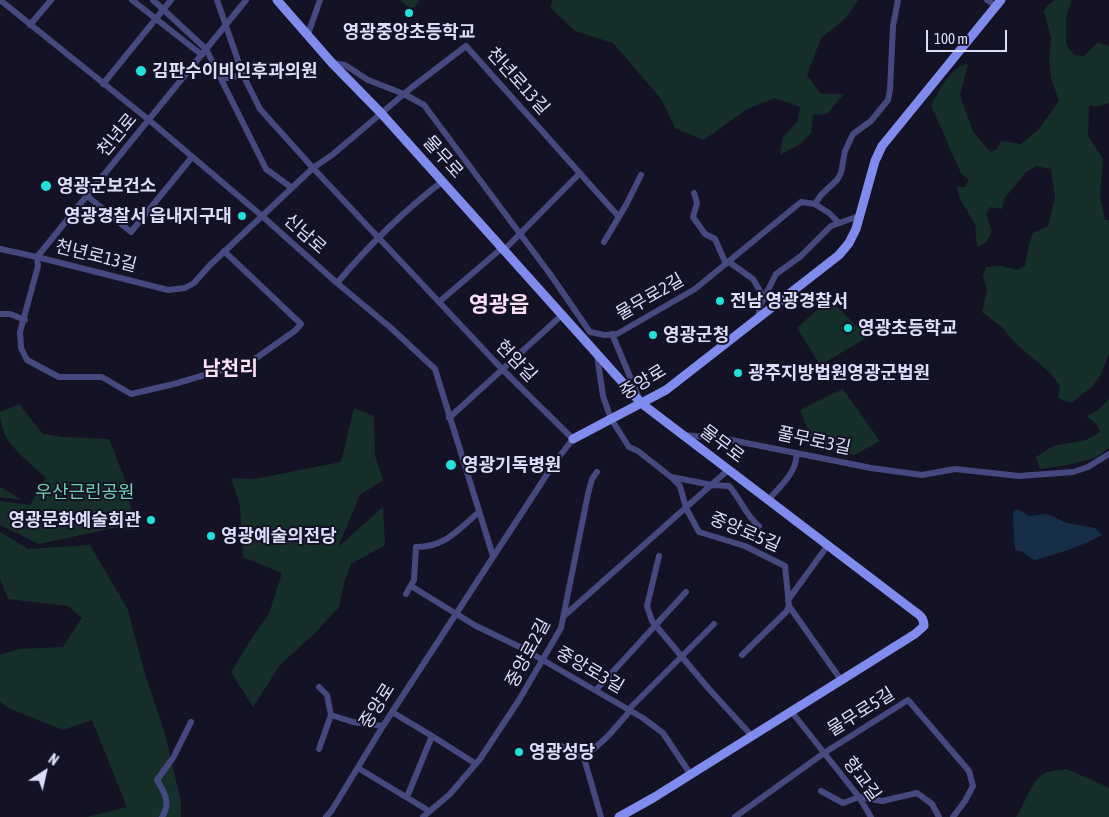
<!DOCTYPE html>
<html>
<head>
<meta charset="utf-8">
<style>
  body { margin:0 }
  #map { position:relative; width:1109px; height:817px; overflow:hidden; background:#141326; font-family:"Asap Condensed",sans-serif }
  canvas { display:block }
  .north { position:absolute; left:20px; top:747px; width:50px; height:50px; -webkit-text-stroke:4px #141326; paint-order:stroke; rotate:35deg; font-size:14px; font-weight:700; line-height:20px; text-align:center; color:#ddddfa }
  .north::after { content:''; display:block; margin:auto; width:18px; height:22px; background:#ddddfa; clip-path:polygon(50% 0,100% 100%,50% 72%,0 100%) }
  .scale { position:absolute; left:926px; top:30px; width:81px; height:22px; box-sizing:border-box; border:2px solid #ddddfa; border-top:0; padding-left:6px; font-size:15px; line-height:18px; white-space:nowrap; color:#ddddfa; -webkit-text-stroke:4px #141326; paint-order:stroke }
</style>
</head>
<body>
<div id="map">
<canvas width="1109" height="817"></canvas>
<div class="north">N</div>
<div class="scale">100 m</div>
</div>
<script>
const g = document.querySelector('canvas').getContext('2d');
g.lineJoin = 'round';
function paint(path, color) {
  g.fillStyle = color;
  g.fill(path, 'evenodd');
}
function trace(path, color, width, dash) {
  g.strokeStyle = color;
  g.lineWidth = width;
  g.lineCap = dash ? 'butt' : 'round';
  g.setLineDash(dash || []);
  g.stroke(path);
}
function label(font, color, halo, rows, align = 'center') {
  g.font = font + ' "Asap Condensed","Noto Sans KR",sans-serif';
  g.lineWidth = 4;
  g.setLineDash([]);
  g.textBaseline = 'middle';
  g.strokeStyle = halo;
  g.fillStyle = color;
  for (const [text, x, y, turn = 0] of rows) {
    g.save();
    g.translate(x, y);
    g.rotate((+turn || 0) * Math.PI / 180);
    g.textAlign = isNaN(turn) ? turn : align;
    if (halo) g.strokeText(text, 0, 0);
    g.fillText(text, 0, 0);
    g.restore();
  }
}
const green = new Path2D(`
  M400,0H420L414,8L408,7Z
  M553,0H858L845,19L821,38L807,75L821,94H844L827,114L813,115L811,133L800,144L780,155L783,137L798,121L800,107L775,98L747,109L704,140L675,128L662,100L613,43L575,31L550,7Z
  M1055,0H1072L1066,16V45L1074,55L1084,56L1098,42L1109,46V103L1099,106H1089L1088,136L1103,159L1100,196L1105,220H1109V354L1100,376L1092,387L1071,403L1058,398L1060,386L1050,373L1014,342L1002,327L982,312L987,290L983,276L986,267L1001,266L1017,270L1025,266L1029,245L1033,233L1048,226L1055,197L1051,169L1037,166L1026,172L1004,199L1002,209L990,207L986,215L992,231L986,243L977,247L975,224L960,199L957,187H965L969,180L961,173L931,105C940,91 950,66 968,64L960,95L973,132L990,152L997,149L1001,141L1021,144L1039,129L1059,101L1051,78L1049,60L1051,38L1044,11L1048,5Z
  M829,299L868,337L820,365L797,328Z
  M843,389L880,441L854,455L814,444L800,410Z
  M1109,399V448L1095,458L1068,465L1040,469L1036,457L1053,446L1086,440L1100,432L1097,425L1087,416L1098,410Z
  M19,404L43,434L63,437L109,439L127,485L134,530L114,528L39,544L0,525V501L30,505L46,478C26,458 0,444 0,412Z
  M354,408L374,416L375,456L383,480L360,495L338,547L383,507L385,545L351,564L344,583L339,607L314,634L280,665L253,707L231,672L252,638L269,614L282,573L243,557L240,505L231,478L255,479L341,462Z
  M0,488H2L22,500L0,497Z
  M0,532L28,549L90,545L128,610L144,671L165,734L181,802V817H87L127,807L92,720L63,730L6,707L0,701V655L19,649L63,647L82,618L68,606L8,599L0,579Z
  M1067,769L1109,788V817H1016C1025,805 1031,780 1044,774C1050,770 1060,770 1067,769Z`);
const water = new Path2D(`
  M1015,509L1019,510L1029,516L1047,514L1067,523L1095,528L1102,535C1080,547 1058,554 1034,560L1021,551L1015,550L1013,515Z`);
const street = new Path2D(`
  M0,0L149,120L262,216L337,283L391,328L435,369L493,556
  M132,0L202,55
  M153,0L206,49L266,169L292,188
  M217,0L243,75L260,109L313,168L502,369L573,439L555,462L383,726L332,810L326,817
  M987,0L996,6
  M30,25L51,0
  M308,34L320,0
  M332,63L345,65L368,80L404,94L424,105L550,274L590,332L605,335L617,334L695,289L801,202L815,204L821,195L837,180L841,173L845,151L853,134L871,121L888,100L890,90L893,26L898,0
  M221,79L243,75
  M103,84L171,0
  M694,193L697,203L693,217L705,234L715,239L726,264
  M86,195L131,232L192,157
  M815,204L829,213L839,223
  M604,242L626,205L641,175
  M0,249L37,257L246,0
  M504,250L580,173
  M224,251L301,324L296,330L252,361L174,384L131,394L102,377H59L27,360L21,348L20,332L38,266L37,257L168,290L185,288L194,283L210,265L313,168L332,155L411,88L466,46L619,217
  M729,262L753,279L764,298
  M337,283C370,244 402,212 443,181
  M439,302L502,248
  M0,314H10L25,320
  M758,318L760,306L776,274L801,256L831,226L859,216
  M612,334L639,398
  M597,355L603,396L611,419L629,447L638,451L671,477L680,486L686,508L699,532L745,546L785,566L789,606L786,612L742,655
  M449,418L562,315
  M684,435L726,439L871,468L922,475L955,469L1019,476L1073,472L1088,467L1109,454
  M671,477L712,485L729,486C741,499 745,515 759,526
  M768,500C779,488 799,470 796,453
  M659,556L647,606L652,621L708,688L752,736
  M411,586L476,626L522,648L643,718L663,733L691,775
  M406,594L414,580L416,547C445,547 458,530 479,512
  M788,600L828,545
  M789,606L841,680
  M564,616L728,470
  M319,687L327,695L331,715L319,749
  M596,690L686,592
  M629,709L714,624
  M791,711L859,797L871,817
  M392,712L432,736L407,797
  M331,715L353,722L383,726
  M432,736L476,764
  M559,745L584,758
  M358,768L429,811
  M821,791L843,803L859,797L882,801L917,793L932,804L939,817
  M162,817C171,803 165,793 157,780L173,758L191,722
  M423,817L450,794L480,759L519,700L561,628L588,494L592,479L597,472
  M601,817L584,758L608,736L630,711
  M735,817L824,753L908,700L969,771L973,786L965,801L953,817`);
const secondary = new Path2D(`
  M277,0L332,63L381,113L641,403L914,611C920,615 924,618 924,626L915,634L653,798L619,817
  M573,439L666,390L839,255L849,243L856,229L875,161L882,146L1001,0`);
const markers = [
  [409,13,5,"#22e1dd"],
  [141,71,6,"#22e1dd"],
  [46,186,6,"#22e1dd"],
  [242,216,5,"#22e1dd"],
  [720,301,5,"#22e1dd"],
  [848,328,5,"#22e1dd"],
  [653,335,5,"#22e1dd"],
  [738,373,5,"#22e1dd"],
  [451,465,6,"#22e1dd"],
  [151,520,5,"#22e1dd"],
  [211,536,5,"#22e1dd"],
  [519,752,5,"#22e1dd"]
];
const poiNames = [
  ["영광중앙초등학교",409,32,"center"],
  ["김판수이비인후과의원",152,71],
  ["영광군보건소",57,186],
  ["영광경찰서 읍내지구대",232,216,"right"],
  ["전남 영광경찰서",730,301],
  ["영광초등학교",858,328],
  ["영광군청",663,335],
  ["광주지방법원영광군법원",748,373],
  ["영광기독병원",462,465],
  ["영광문화예술회관",141,520,"right"],
  ["영광예술의전당",221,536],
  ["영광성당",529,752]
];
const streetNames = [
  ["천년로13길",518,81,48],
  ["천년로",117,135,-50],
  ["물무로",443,157,48],
  ["신남로",305,234,42],
  ["천년로13길",96,256,14],
  ["물무로2길",650,297,-30],
  ["현암길",516,361,46],
  ["중앙로",643,382,-31],
  ["풀무로3길",814,441,12],
  ["물무로",722,444,37],
  ["중앙로5길",745,532,23],
  ["중앙로2길",528,653,-62],
  ["중앙로3길",590,670,30],
  ["중앙로",377,706,-58],
  ["물무로5길",861,712,-32],
  ["향교길",862,779,54]
];
const parkNames = [
  ["우산근린공원",85,492]
];
const quarterNames = [
  ["남천리",230,369]
];
const districtNames = [
  ["영광읍",499,305]
];
paint(green, '#172f2b');
paint(water, '#162e47');
trace(street, '#45497f', 6);
trace(secondary, '#808bee', 9);
for (const [x, y, r, color] of markers) {
  const dot = new Path2D();
  dot.arc(x, y, r, 0, 2 * Math.PI);
  g.fillStyle = color;
  g.fill(dot);
  trace(dot, '#141326', 2);
}
label('bold 18px', '#ddddfa', '#141326', poiNames, 'left');
label('18px', '#ddddfa', '#141326', streetNames);
label('18px', '#72d1ae', '#141326', parkNames);
label('bold 20px', '#fbdff4', '#141326', quarterNames);
label('bold 22px', '#fbdff4', '#141326', districtNames);
</script>
</body>
</html>
